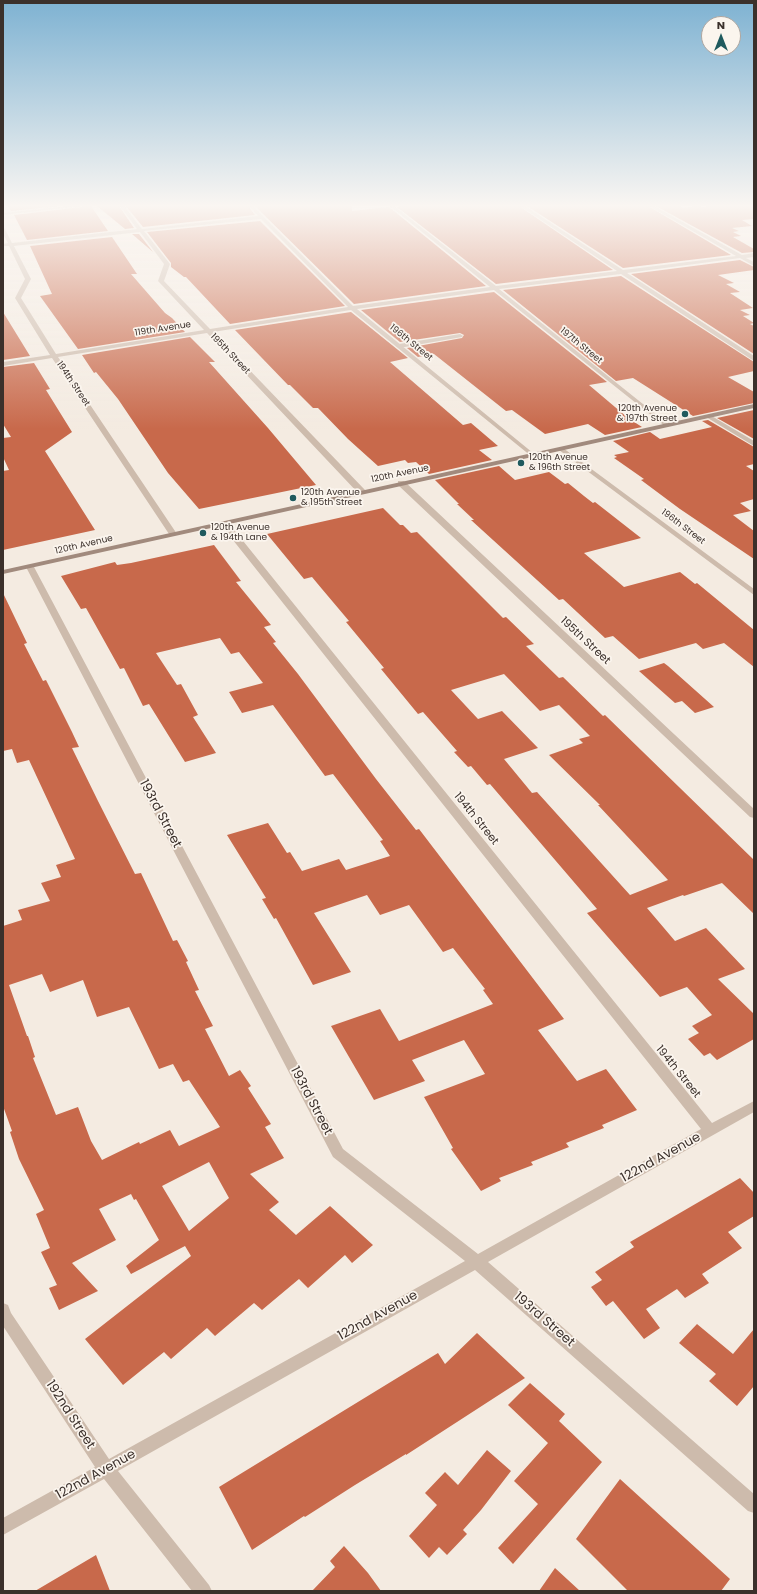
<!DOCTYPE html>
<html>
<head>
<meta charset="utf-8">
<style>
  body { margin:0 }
  #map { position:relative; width:757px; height:1594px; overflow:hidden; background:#f4ebe1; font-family:Poppins,sans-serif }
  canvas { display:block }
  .frame { position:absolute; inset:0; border:4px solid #3b302b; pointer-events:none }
  .north { position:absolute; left:701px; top:16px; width:40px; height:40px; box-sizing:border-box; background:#fbf5ee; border:1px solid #aea6a0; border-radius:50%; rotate:0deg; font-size:11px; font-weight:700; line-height:16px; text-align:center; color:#3b302b }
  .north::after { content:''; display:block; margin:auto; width:14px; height:18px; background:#1f5a5e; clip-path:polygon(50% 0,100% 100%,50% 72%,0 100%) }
</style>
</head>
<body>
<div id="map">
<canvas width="757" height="1594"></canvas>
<div class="frame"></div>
<div class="north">N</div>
</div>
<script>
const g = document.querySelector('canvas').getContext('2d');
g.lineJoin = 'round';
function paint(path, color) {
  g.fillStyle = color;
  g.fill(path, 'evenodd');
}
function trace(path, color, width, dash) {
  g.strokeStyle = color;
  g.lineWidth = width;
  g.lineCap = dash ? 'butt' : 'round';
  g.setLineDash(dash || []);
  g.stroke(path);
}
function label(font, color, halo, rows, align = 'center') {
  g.font = font + ' Poppins,sans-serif';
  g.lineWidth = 3.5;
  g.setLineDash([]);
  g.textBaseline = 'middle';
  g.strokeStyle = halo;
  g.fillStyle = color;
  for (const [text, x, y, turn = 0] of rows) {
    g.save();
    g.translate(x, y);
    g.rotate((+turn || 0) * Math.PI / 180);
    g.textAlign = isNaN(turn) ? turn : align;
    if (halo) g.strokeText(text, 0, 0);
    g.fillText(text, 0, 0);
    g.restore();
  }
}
const building = new Path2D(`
  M8,206H59L11,211Z
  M84,206H91L108,231L27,240L14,215L82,207Z
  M97,206H119L134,228L125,229Z
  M126,206H248L255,215L143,227Z
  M255,206H352V211L389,207L486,286L354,304Z
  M406,206H519L613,270L496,284L397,207Z
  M527,206H648L731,255L623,268Z
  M656,206H680L683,208L698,206L702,207L717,206H754V219L742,220L752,226L732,228L739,231L733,232L741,236L733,237L754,249V252L742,253Z
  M260,221L345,306L230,324L186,277H184L171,267V263L147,232Z
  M132,234H139L153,252Z
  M112,237L137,274H131L165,313L172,318L185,332L78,349L40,296L52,294L30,246Z
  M740,260L754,267V270L718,275L734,283L726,284L740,292L730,293L753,308L740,310L750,315L743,316L754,323L750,324L754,326V354L631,274Z
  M621,276L754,362V371L728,377L754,392V403L693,416L633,378L616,381L503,290Z
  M494,292L607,382L589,385L628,418L642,427L605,435L588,424L545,434L512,410L506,411L434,354L418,357L407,348L462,338L464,335L460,333L400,342L361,310Z
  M3,312L30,356L3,360Z
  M351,312L408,358L390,362L463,425L471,423L498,446L479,450L492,460L429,474L416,462L408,463L405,460L378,466L348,439L318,408H313L290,385H288L235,330Z
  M190,337L215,362H209L268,428L316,485L199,509L168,473L118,399L96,372L94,373L82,355Z
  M34,363L50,389L46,390L72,432L45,451L95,530L3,550V471L9,470L3,457V438L11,437L3,424V367Z
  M754,410V439L717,418Z
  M708,420L754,447V464L746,466L754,471V499L740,503L751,511L733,515L754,531V559L680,509L641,480L644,479L614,458L617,457L614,455L629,452L613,441L650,432L660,439L712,427L702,421Z
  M499,466L515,480L549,472L565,484L568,483L584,496L593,503L595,502L641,538L584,553L624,587L680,572L695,584L697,583L754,630V667L724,643L703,649L696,643L639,659L613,636L605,638L563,599L559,600L471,520H474L457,504H459L435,480Z
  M383,508L400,525H403L411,533L417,532L503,618L506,617L534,644L526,646L559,678L563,677L603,716L605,715L754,860V914L722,883L684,896L683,895L647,908L675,941L706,928L745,969L718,979L754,1014V1039L717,1060L710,1053L704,1056L688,1039L699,1033L692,1026L712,1015L687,987L660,997L587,913L597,909L490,784L487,785L471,766L468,767L454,752L457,751L423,712L418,714L381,669L384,668L346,622L349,621L322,589L312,577L304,579L267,534ZM504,674L540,711L559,705L590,736L579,739L583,743L549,755L600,805H598L668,880L630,895L537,792L532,793L504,759L538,748L502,711L478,719L451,690Z
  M214,545L241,581L236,582L271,625L264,627L276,642L273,643L298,674L376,779L416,830L419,829L564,1019L538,1030L577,1081L606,1069L637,1110L602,1125L604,1128L566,1143L569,1147L531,1162L533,1165L499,1178L501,1181L481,1191L451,1149L453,1148L424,1097L485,1074L464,1040L412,1060L425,1081L374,1100L331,1026L380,1009L399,1041L493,1004L483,990L485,989L453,948L443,952L409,905L380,915L367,895L314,913L351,972L313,985L276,918L274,919L262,899L266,898L227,835L268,823L287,853L290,852L302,871L339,859L346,870L390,856L380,841L383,840L333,774L325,776L273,705L242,713L229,692L263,683L239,652L231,654L220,638L156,653L177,685L181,684L198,715L193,717L216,753L185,762L149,704L143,706L124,668L120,669L86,608L81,609L61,576L115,562L117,565L131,563Z
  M3,593L27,643L24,644L43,681L46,680L72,732L79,747L72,748L98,801L135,874L141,873L173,941L177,940L188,961L186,962L199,990L195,991L213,1026L205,1029L229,1076L240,1070L251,1086L248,1088L271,1124L265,1127L284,1158L250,1174L279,1202L269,1210L296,1235L330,1206L373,1245L352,1263L345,1255L308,1288L299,1279L262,1310L254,1303L215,1336L207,1328L171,1359L164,1352L123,1385L85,1339L191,1256L185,1246L131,1274L126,1266L159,1240L136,1199L134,1200L131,1194L99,1209L116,1240L72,1263L98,1291L59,1310L49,1288L57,1285L41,1252L50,1248L36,1214L44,1210L19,1159L10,1132L12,1131L3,1106V926L22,920L18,910L50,901L41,883L61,877L56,865L75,859L29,760L17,763L12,749L3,751ZM42,974L50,992L83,980L97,1017L129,1007L159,1069L173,1064L183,1082L189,1080L220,1127L179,1146L170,1130L140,1144L139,1142L102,1160L91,1141L78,1107L56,1115L33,1058L35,1057L28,1036H27L9,985ZM209,1162L229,1198L189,1231L162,1186Z
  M664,663L668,666L714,707L695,713L682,701L675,703L639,671Z
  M740,1178L754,1193V1216L728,1232L742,1248L702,1274L709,1283L685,1298L677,1289L646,1309L660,1328L644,1339L613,1301L606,1306L591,1287L602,1280L595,1272L634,1247L630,1242Z
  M697,1324L733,1354L754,1329V1386L737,1406L709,1381L716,1374L679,1343Z
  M477,1333L525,1378L406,1455V1454L355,1485L305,1517L304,1516L252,1550L219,1487L438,1353L445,1364Z
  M530,1383L565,1414L559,1421L602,1462L513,1564L498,1548L538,1504L514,1481L548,1443L508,1405Z
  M487,1450L511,1471L481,1510L463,1530L467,1534L447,1555L439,1547L429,1558L409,1536L437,1505L425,1493L445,1472L458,1485Z
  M620,1479L730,1579L721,1591H628L576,1539Z
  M344,1546L368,1573L381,1591H312L335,1567L330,1561Z
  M96,1555L110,1591H35Z
  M555,1568L580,1591H539Z`);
const lane = new Path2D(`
  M460,334L463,336L462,337L399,348L396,346L399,344Z`);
const street = new Path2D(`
  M70,206H82L3,215V213Z
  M120,206H124L142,229L258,216L249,206H253L353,306L490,287L390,206H394L496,286L617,271L520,206H525L623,270L736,256L649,206H654L742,255L754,253V257L746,258L754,262V266L740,258L627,273L754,356V361L621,274L499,289L668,424L669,425L666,427L494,290L357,309L533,453L534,454L531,456L351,310L213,332L365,490V494H359L207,333L58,357L177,534L173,536L169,534L52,358L3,366V362L50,355L15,298L25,279L9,246H3V244L8,243L3,234V228L5,229L12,243L137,229ZM261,219L348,307L210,329L164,281L170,264L144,231ZM140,232L164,264L158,281L204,330L56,354L21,298L31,279L14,246Z
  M706,415H710L754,441V446L706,417Z
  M559,448H563L754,589V595L559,450Z
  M398,481H404L754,809V818L750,817L398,485Z
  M221,521H227L712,1123L754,1101V1112L488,1262L754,1494V1513L748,1511L475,1270L118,1471L209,1585L212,1591H192L104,1479L3,1535V1518L95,1467L3,1326V1303L8,1305L11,1313L109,1459L465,1261L333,1157L26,567L27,565H33L34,567L343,1149L478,1254L701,1129L221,525Z`);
const secondary = new Path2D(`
  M754,404V408L3,574V570Z`);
const markers = [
  [685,414,4,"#1f5a5e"],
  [521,463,4,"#1f5a5e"],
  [293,498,4,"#1f5a5e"],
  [203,533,4,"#1f5a5e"]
];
const farStreetnames = [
  ["119th Avenue",163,329,-9],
  ["196th Street",411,343,39],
  ["197th Street",581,346,39],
  ["195th Street",230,354,46],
  ["194th Street",73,384,56],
  ["120th Avenue",400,474,-12],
  ["196th Street",683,527,37],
  ["120th Avenue",84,545,-13]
];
const farPoinames = [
  ["120th Avenue",677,409,"right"],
  ["& 197th Street",677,419,"right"],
  ["120th Avenue",529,458],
  ["& 196th Street",529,468],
  ["120th Avenue",301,493],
  ["& 195th Street",301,503],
  ["120th Avenue",211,528],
  ["& 194th Lane",211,538]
];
const streetNames = [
  ["195th Street",585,641,43],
  ["194th Street",476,819,51],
  ["194th Street",678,1072,51]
];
const nearStreetnames = [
  ["193rd Street",160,814,62],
  ["193rd Street",311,1101,62],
  ["122nd Avenue",661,1158,-29],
  ["122nd Avenue",378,1316,-29],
  ["193rd Street",544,1320,41],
  ["192nd Street",70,1415,57],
  ["122nd Avenue",96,1475,-29]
];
paint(building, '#c8694b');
paint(lane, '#cdbbac');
paint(street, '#cdbbac');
paint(secondary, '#a18a7d');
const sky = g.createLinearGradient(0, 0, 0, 429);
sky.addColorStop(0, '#7eb2d2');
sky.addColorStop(0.48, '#faf6f2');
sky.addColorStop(1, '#faf6f200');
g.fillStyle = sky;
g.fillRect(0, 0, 757, 429);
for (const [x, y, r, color] of markers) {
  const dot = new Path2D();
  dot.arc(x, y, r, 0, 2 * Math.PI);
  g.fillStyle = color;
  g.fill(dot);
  trace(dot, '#fbf5ee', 1.5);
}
label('9px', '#3b302b', '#fbf5ee', farStreetnames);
label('9px', '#3b302b', '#fbf5ee', farPoinames, 'left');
label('11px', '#3b302b', '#fbf5ee', streetNames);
label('13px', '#3b302b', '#fbf5ee', nearStreetnames);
</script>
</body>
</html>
